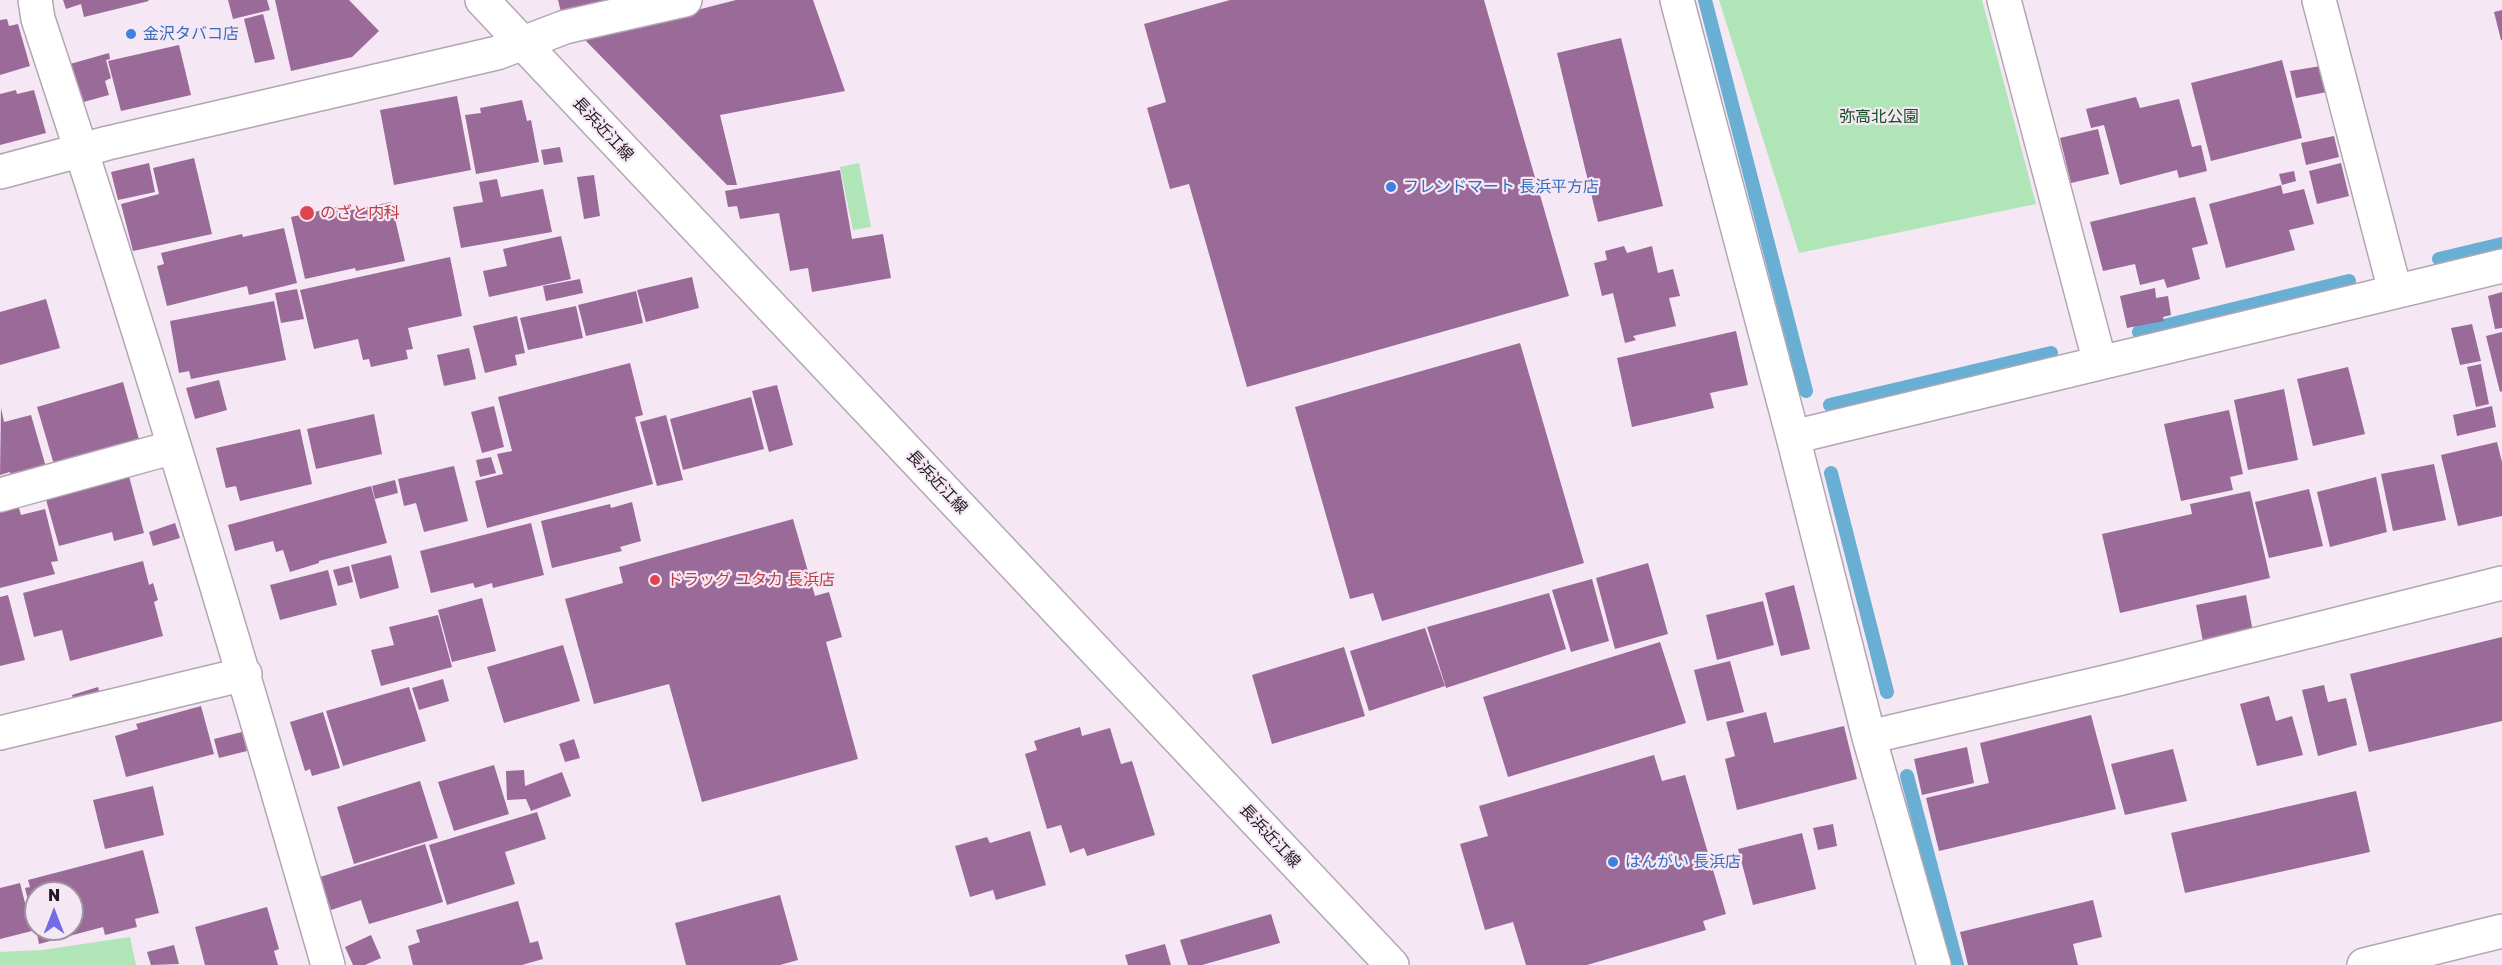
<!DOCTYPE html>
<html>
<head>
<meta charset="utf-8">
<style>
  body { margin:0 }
  #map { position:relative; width:2502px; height:965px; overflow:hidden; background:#f6e7f5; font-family:"Golos Text",sans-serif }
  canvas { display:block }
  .north { position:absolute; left:24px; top:881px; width:60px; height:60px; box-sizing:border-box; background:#f6e7f5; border:2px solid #a0959f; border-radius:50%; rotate:0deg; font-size:16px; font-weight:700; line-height:24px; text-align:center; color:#1f1a1f }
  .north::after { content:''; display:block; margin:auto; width:21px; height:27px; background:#716be5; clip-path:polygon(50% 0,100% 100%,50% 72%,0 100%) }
</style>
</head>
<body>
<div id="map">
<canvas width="2502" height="965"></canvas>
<div class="north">N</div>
</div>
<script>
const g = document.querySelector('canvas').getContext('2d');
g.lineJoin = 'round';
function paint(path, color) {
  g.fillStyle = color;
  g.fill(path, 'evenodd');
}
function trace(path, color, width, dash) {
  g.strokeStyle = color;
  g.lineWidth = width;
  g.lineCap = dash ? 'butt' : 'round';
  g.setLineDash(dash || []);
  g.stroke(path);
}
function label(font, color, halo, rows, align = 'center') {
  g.font = font + ' "Golos Text","Noto Sans JP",sans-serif';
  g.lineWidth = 4.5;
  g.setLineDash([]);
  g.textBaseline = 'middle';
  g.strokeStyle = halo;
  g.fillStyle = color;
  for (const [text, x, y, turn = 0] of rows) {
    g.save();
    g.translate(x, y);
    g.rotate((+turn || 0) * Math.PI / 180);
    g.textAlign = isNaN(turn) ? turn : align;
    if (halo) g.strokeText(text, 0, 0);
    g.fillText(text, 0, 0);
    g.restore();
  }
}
const green = new Path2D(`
  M1719,0H1982L2036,204L1799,253Z
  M859,163L871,227L853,230L840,167Z
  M130,937L136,965H0V952L42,950Z`);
const stream = new Path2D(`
  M1705,0L1806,391
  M2439,259L2502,244
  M2139,332L2349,281
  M1830,405L2051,353
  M1831,473L1887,692
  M1907,776L1957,965`);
const building = new Path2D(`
  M63,0H148L149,1L84,17L81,4L66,9Z
  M228,0H267L270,10L233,19Z
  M275,0H349L379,31L352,57L291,71Z
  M558,0H625L562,16Z
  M736,0H813L845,91L720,115L737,185H727L584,39Z
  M1230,0H1484L1569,296L1247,387L1189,184L1170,189L1147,108L1166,102L1144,24Z
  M2502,10V40H2501L2494,12Z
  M263,14L275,59L255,63L244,19Z
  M7,19L9,26L18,24L30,66L0,75V20Z
  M1621,38L1663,206L1598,222L1557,53Z
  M179,45L191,95L121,111L108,61Z
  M109,53L110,59L106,60L111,78L105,81L109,95L80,103L70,64Z
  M2282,60L2302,138L2211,161L2191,83Z
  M2321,66L2327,92L2296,98L2290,71Z
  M16,90L17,94L34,90L46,133L0,145V94Z
  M457,96L471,170L394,185L380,110Z
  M2136,97L2140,108L2179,99L2192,147L2201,145L2207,171L2179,178L2177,170L2120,185L2104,125L2091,128L2086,109Z
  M522,100L527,121L531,120L539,162L476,174L465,115L481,113L480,108Z
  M2098,129L2109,174L2071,183L2060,138Z
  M2334,136L2339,157L2306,165L2301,143Z
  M560,147L563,162L544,165L541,150Z
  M194,158L212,234L133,251L121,204L159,194L153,168Z
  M149,163L155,192L118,200L111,172Z
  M2341,163L2349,196L2317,204L2309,171Z
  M840,170L852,239L883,234L891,278L812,292L808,268L790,271L779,213L740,219L737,206L728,207L725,191Z
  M2294,171L2296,181L2282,185L2279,174Z
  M594,175L600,216L584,219L577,177Z
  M497,179L501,197L543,189L552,232L461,248L453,207L483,202L479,182Z
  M2281,185L2283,194L2304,189L2314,224L2289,230L2295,250L2226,268L2209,204Z
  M2195,197L2208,244L2192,248L2200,279L2167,288L2164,279L2140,285L2135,264L2103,271L2090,222Z
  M391,202L405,261L356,271L355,268L305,279L291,217L341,206L342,212Z
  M284,228L297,283L249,295L247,286L167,306L157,266L164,264L161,253L242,234L243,237Z
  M561,236L571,279L489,297L483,271L507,266L503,249Z
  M1624,246L1627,253L1652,246L1658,273L1673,269L1680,296L1669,298L1676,326L1633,336L1636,340L1625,343L1613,293L1602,296L1594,263L1607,260L1605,251Z
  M450,257L462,316L408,328L413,349L406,350L408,359L371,367L369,359L363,360L358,339L314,349L300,290Z
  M692,277L699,308L646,322L637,290Z
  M580,279L583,293L546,301L543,286Z
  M2155,288L2156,298L2168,296L2171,315L2163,317L2164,321L2127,328L2120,296Z
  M297,289L304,319L281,323L275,293Z
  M636,291L643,323L586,336L578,305Z
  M2502,292V328L2495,329L2488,296Z
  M46,299L60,348L0,365V312Z
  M274,301L286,360L191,379L189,371L179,373L170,321Z
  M576,306L583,338L528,350L520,318Z
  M517,316L525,353L515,355L517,365L485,373L473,326Z
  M2472,324L2481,361L2460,365L2451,328Z
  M1736,331L1748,385L1710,393L1714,408L1632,427L1617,358Z
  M2502,332V391L2500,392L2486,336Z
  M1520,343L1584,563L1382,621L1373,593L1350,599L1295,407Z
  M469,348L476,379L444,386L437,355Z
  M630,363L643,415L635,417L653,484L487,528L475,481L503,474L497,454L512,451L498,397Z
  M2481,364L2489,404L2476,407L2467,367Z
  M2348,367L2365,434L2313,446L2297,379Z
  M219,380L227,410L195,419L186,388Z
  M123,382L140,443L55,468L37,407Z
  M777,385L793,445L769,452L752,391Z
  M2284,389L2298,460L2248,470L2234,400Z
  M751,397L764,449L683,470L670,419Z
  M494,406L504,447L482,453L471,412Z
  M2492,406L2496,427L2457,436L2453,415Z
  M1,408L4,422L31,415L48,474L13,485L10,472L0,475Z
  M2229,410L2243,474L2230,477L2233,490L2181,501L2164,424Z
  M374,414L382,454L316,469L307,429Z
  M666,415L683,480L657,486L640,422Z
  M300,429L312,484L240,501L236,486L226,488L216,448Z
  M2497,442L2502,462V516L2458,526L2441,455Z
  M491,457L496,473L480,477L476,460Z
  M2434,464L2446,520L2393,531L2381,474Z
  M454,466L468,521L424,532L416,503L404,506L398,479Z
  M129,476L144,533L114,541L112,532L59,546L43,489Z
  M2376,477L2387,532L2330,547L2317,492Z
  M395,480L398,493L375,499L372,486Z
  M371,486L387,543L319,561V563L290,572L283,550L276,552L273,541L235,551L228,525Z
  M2309,489L2323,546L2269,558L2255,502Z
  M2250,491L2270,578L2120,613L2102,534L2192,514L2190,504Z
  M632,502L641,541L620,547L622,551L552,568L541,521L610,504L611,508Z
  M18,505L21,515L45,509L58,561L51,562L55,574L0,588V509Z
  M793,519L815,596L829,592L842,637L826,642L858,759L702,802L669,684L594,704L565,599L623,583L619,567Z
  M175,523L180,538L153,546L149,532Z
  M531,523L544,575L493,588L492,583L475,588L473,583L431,593L420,551Z
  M391,555L399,588L360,599L351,565Z
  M143,561L149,585L153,583L158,600L154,602L163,636L70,661L62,630L34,637L23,593Z
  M1648,563L1668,634L1615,649L1596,578Z
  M349,566L353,582L338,586L333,570Z
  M328,570L337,605L280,620L270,585Z
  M1592,579L1609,641L1571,652L1552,590Z
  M1794,585L1810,649L1781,656L1765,593Z
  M1549,593L1566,649L1446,688L1427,627Z
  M8,595L25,660L0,666V597Z
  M2246,595L2253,632L2203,642L2196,605Z
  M482,598L496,651L452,662L438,610Z
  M1763,601L1774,645L1717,660L1706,615Z
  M438,615L452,667L381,686L371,650L394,645L389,627Z
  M1425,628L1445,686L1369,711L1350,651Z
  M2502,637V721L2369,752L2350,674Z
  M1660,642L1686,723L1508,777L1483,697Z
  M563,645L580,701L504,723L487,667Z
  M1344,647L1365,716L1272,744L1252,675Z
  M1730,661L1744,712L1707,721L1694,670Z
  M443,679L449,701L419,710L412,688Z
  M2324,685L2328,702L2346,698L2357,745L2318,756L2302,690Z
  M98,687L102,702L76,709L72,695Z
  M409,687L426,741L343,766L326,711Z
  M2269,696L2276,721L2292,716L2303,755L2257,766L2240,704Z
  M201,706L214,754L126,777L115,736L138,729L136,724Z
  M323,712L340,768L312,776L310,769L305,771L290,722Z
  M1766,712L1774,743L1844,726L1857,779L1737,810L1725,759L1735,756L1726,722Z
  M2091,715L2116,809L1939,851L1926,798L1989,783L1980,743Z
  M1080,727L1082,736L1110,728L1121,764L1132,761L1155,835L1087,856L1084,848L1070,853L1061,825L1047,829L1025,754L1037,750L1034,741Z
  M242,732L247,751L219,758L214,739Z
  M574,739L580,758L565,762L559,744Z
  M1967,747L1974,783L1922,795L1914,759Z
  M2173,749L2187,801L2125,815L2111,764Z
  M1654,755L1662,781L1685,775L1726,914L1703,921L1706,930L1587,965H1526L1513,922L1485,930L1460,844L1488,836L1479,806Z
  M494,765L509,814L454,831L438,782Z
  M524,770L525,786L562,772L571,796L531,811L526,799L507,800L506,771Z
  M420,781L438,838L354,864L337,807Z
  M153,786L164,835L105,849L93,800Z
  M2356,791L2370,852L2185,893L2171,833Z
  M537,812L546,839L505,852L515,884L447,905L429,845Z
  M1833,824L1837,846L1818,850L1813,828Z
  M1030,831L1046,885L996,900L993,890L970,897L955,846L987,837L990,843Z
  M1802,833L1816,889L1753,905L1738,849Z
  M425,844L443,902L369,924L361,900L331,910L320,877Z
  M143,850L159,913L135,919L137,927L105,935L103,927L39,944L36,929H72V893H36L35,928L25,888L30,887L28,880Z
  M20,883L32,931L0,939V888Z
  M780,895L798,960L780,965H686L675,923Z
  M2093,900L2102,937L2073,944L2078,965H1968L1960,932Z
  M518,901L530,943L538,941L543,959L522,965H413L408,946L420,942L416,930Z
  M267,907L279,949L274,951L278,965H205L195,927Z
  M1271,914L1280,943L1202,965H1188L1180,940Z
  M371,935L381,958L365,965H353L345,947Z
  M1165,944L1171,965H1128L1125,955Z
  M174,945L179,964L151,965L147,952Z`);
const minor = new Path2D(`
  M35,0L38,19C142,332 237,648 328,965
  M1677,0L1793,437L1869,737L1934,965
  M2004,0L2100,363
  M2319,0L2395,291
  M0,172L108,143L497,53L565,27L685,0
  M1793,437L2502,266
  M0,495L174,447
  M0,733L245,674
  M1869,737L2118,679L2502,583`);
const tertiary = new Path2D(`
  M2364,965L2502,931`);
const secondary = new Path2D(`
  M482,0L1392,965`);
const markers = [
  [131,34,6,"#3f7fe0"],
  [1391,187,6,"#3f7fe0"],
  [307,213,8,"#e0444e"],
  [655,580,6,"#e0444e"],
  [1613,862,6,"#3f7fe0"]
];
const shopNames = [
  ["金沢タバコ店",143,34],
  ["フレンドマート 長浜平方店",1403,187],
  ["はんがい 長浜店",1625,862]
];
const parkNames = [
  ["弥高北公園",1879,117]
];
const streetNames = [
  ["長浜近江線",603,129,47],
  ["長浜近江線",937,482,47],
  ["長浜近江線",1270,836,47]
];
const healthNames = [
  ["のざと内科",320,213],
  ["ドラッグ ユタカ 長浜店",667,580]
];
paint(green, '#b0e5b7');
trace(stream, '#68afd3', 14);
paint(building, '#9a6a99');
trace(minor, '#b3a6b3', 36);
trace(tertiary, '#b3a6b3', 36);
trace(secondary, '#b3a6b3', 36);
trace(minor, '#fff', 33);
trace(tertiary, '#fff', 33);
trace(secondary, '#fff', 33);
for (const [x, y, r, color] of markers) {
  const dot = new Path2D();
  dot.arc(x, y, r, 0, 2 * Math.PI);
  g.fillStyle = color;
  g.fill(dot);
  trace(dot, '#f6e7f5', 2);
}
label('16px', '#366cbe', '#f6e7f5', shopNames, 'left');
label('16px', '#134f23', '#f6e7f5', parkNames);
label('16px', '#1f1a1f', '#f6e7f5', streetNames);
label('16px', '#be3a42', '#f6e7f5', healthNames, 'left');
</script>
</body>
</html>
